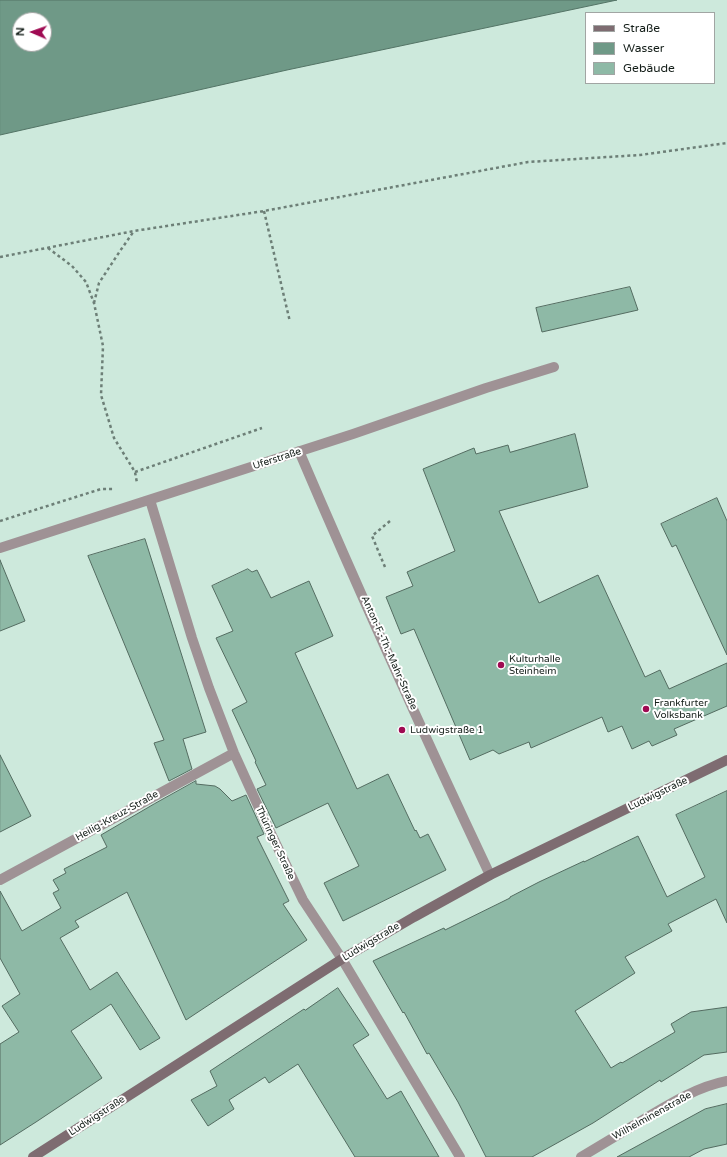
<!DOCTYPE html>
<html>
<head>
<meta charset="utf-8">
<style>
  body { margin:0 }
  #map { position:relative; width:727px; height:1157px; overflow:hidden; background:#cde9dc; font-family:"Varela Round",sans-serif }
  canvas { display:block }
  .legend { position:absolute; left:585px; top:12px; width:130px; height:72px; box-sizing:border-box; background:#fff; border:1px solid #a1a5a3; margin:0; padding:5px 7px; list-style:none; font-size:12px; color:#141e19 }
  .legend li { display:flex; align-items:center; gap:8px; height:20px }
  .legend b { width:20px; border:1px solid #a1a5a3 }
  .north { position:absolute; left:12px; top:12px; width:40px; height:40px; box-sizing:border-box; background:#fff; border:1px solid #a1a5a3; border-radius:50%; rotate:272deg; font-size:11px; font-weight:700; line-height:16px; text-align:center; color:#141e19 }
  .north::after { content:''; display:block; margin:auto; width:14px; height:18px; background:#9f0a52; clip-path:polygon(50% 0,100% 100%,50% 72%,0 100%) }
</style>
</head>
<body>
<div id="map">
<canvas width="727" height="1157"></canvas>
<ul class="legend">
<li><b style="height:5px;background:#7e6c71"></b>Straße</li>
<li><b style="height:11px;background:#6f9987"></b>Wasser</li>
<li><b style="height:11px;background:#8eb9a6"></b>Gebäude</li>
</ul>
<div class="north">N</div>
</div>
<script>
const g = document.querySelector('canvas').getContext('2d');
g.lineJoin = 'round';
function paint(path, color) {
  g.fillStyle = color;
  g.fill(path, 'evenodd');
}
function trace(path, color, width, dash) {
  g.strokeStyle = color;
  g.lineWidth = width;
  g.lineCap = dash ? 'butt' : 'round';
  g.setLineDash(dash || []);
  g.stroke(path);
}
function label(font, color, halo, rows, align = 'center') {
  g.font = font + ' "Varela Round",sans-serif';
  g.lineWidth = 4;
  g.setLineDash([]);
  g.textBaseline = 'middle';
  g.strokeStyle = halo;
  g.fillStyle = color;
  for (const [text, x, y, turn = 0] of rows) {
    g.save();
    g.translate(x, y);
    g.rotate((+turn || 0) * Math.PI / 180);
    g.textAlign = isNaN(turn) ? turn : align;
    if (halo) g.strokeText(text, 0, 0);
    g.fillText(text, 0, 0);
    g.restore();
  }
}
const water = new Path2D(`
  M0,0H617L287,70L0,135ZM20,20H44V44H20Z`);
const building = new Path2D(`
  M630,287L638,310L542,332L536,308Z
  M575,434L588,487L499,511L539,603L598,575L645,677L660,670L669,689L727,663V706L674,729L677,735L652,746L649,741L632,749L622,726L608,732L602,717L531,748L529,742L499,754L493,750L470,760L414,629L401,634L386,597L413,586L407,572L455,551L423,469L474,448L476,454L508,445L510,452Z
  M717,498L727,521V655L676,545L672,547L661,524Z
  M145,539L206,732L183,739L192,769L169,781L154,743L164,740L88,556Z
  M0,560L25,621L0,631Z
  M248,569L252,572L257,570L271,598L309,581L333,636L295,653L357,789L388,774L415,831L416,830L420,838L428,834L446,870L343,921L324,883L359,866L328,803L276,828L257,789L266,785L255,762L256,761L232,710L247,702L216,638L233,631L212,586Z
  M0,755L31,816L0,832Z
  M196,781V784L215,786L220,789L232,801L246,795L264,834L257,837L289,901L283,904L307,940L186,1020L127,892L75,921L79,927L60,938L90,990L117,972L160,1038L140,1050L111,1004L71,1031L102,1078L36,1122L0,1145V1044L19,1032L2,1006L20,994L0,958V891L22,931L61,908L53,893L59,890L53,880L66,873L64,869L107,847L101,835L154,804Z
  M727,791V923L716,899L668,924L672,931L625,957L635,973L575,1011L611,1068L621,1062L622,1063L675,1032L671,1024L691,1012L727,1007V1052L704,1055L661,1082L660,1080L593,1123L532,1157H486L458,1102L429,1053L427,1054L404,1012L403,1013L373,961L444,928L445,930L510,898V897L539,882L584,861V862L638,836L667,897L705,877L676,815Z
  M338,988L369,1035L353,1045L387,1099L401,1091L439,1157H355L298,1064L269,1083L265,1077L229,1100L234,1109L208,1126L191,1100L217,1086L210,1071L304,1009L305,1010Z
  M727,1104V1144L704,1149L689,1157H617L705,1109Z`);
const path = new Path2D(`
  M264,211L290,322
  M48,248L72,266L86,282L94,303L103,346L101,395L114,438L135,472L137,483
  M0,257L134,231L264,211L528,162L640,155L727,143
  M94,303L99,283L120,251L134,231
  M135,472L262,428
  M0,521L101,489H114
  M385,567L372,536L390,521`);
const street = new Path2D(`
  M299,451C360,594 424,735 490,875
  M150,500L192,638L209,688L234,753L263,817L303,900L342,959L460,1157
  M0,548L353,434L486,388L554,367
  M0,880L234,753
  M581,1157C601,1145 621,1133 641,1121C668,1105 696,1087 727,1081`);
const secondary = new Path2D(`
  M33,1157L342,959L414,917L490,875L727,760`);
const markers = [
  [501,665,4,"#9f0a52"],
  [646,709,4,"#9f0a52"],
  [402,730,4,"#9f0a52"]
];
const streetNames = [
  ["Uferstraße",277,459,-18],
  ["Anton-F.-Th.-Mahr-Straße",389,653,66],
  ["Ludwigstraße",658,794,-26],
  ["Heilig-Kreuz-Straße",117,816,-29],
  ["Thüringer Straße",275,843,65],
  ["Ludwigstraße",371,942,-31],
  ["Ludwigstraße",97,1116,-33],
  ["Wilhelminenstraße",652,1116,-29]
];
const poiNames = [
  ["Kulturhalle",509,659],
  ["Steinheim",509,671],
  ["Frankfurter",654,703],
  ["Volksbank",654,715],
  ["Ludwigstraße 1",410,730]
];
paint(water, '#6f9987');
trace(water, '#547466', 1);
paint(building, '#8eb9a6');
trace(building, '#546c61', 1);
trace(path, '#6d7f77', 2.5, [3, 3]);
trace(street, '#9f9295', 10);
trace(secondary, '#7e6c71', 10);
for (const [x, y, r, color] of markers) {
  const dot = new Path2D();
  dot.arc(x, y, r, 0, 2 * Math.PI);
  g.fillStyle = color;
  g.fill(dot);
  trace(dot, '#fff', 1.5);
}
label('10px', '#141e19', '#fff', streetNames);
label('10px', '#141e19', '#fff', poiNames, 'left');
</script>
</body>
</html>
